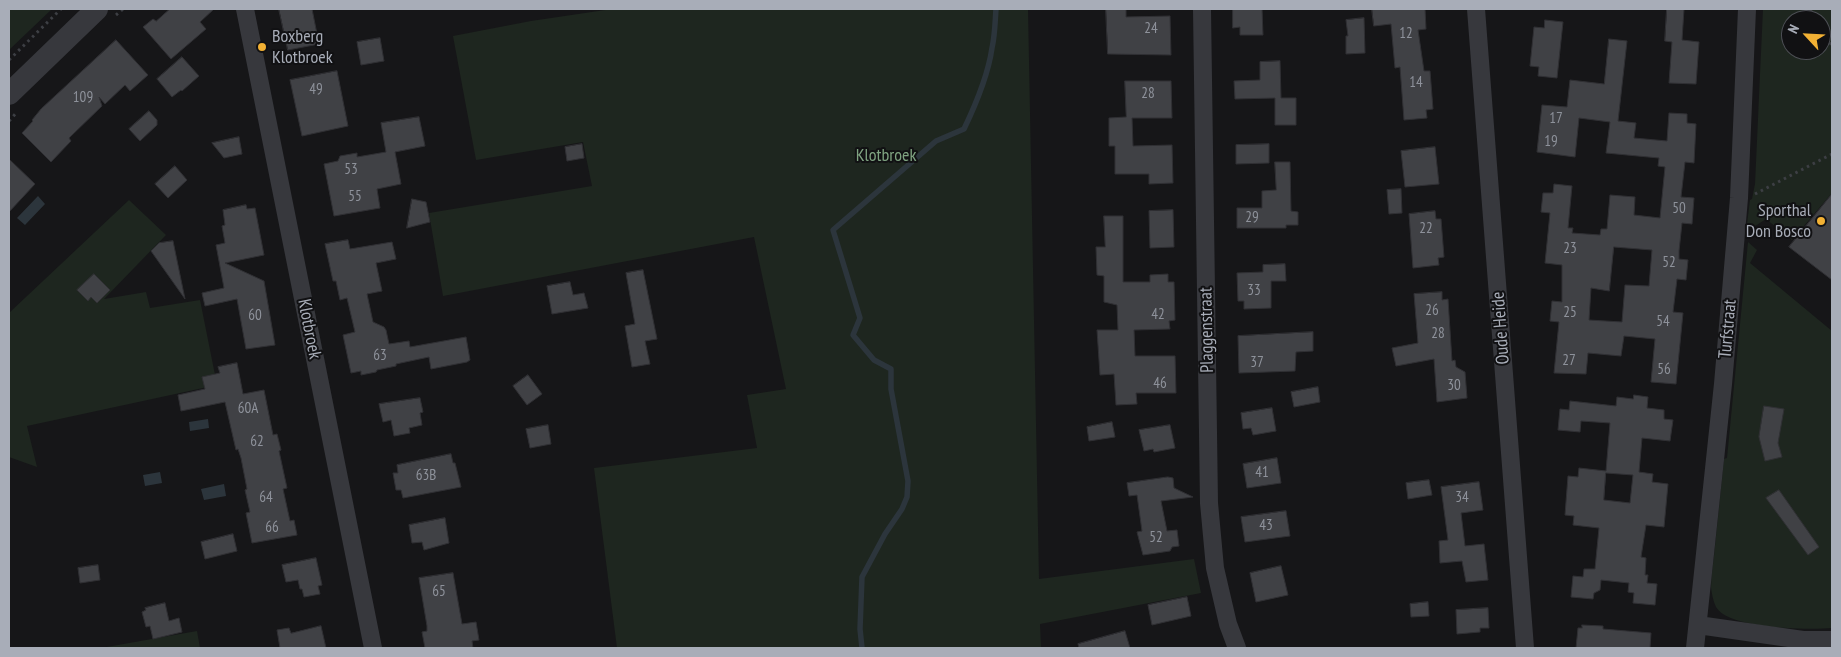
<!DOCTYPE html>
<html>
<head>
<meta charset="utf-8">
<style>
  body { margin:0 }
  #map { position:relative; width:1841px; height:657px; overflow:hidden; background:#161618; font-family:"PT Sans Narrow",sans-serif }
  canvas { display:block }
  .frame { position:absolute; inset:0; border:10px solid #a8adb8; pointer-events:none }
  .north { position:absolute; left:1781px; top:10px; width:50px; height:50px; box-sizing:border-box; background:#111113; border:1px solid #4d4f55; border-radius:50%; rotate:295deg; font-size:14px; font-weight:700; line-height:20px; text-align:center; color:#a8adb8 }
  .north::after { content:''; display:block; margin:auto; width:18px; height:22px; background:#f2b134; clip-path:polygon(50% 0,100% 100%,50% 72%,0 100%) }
</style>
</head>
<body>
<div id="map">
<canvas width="1841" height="657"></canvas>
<div class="frame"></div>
<div class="north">N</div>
</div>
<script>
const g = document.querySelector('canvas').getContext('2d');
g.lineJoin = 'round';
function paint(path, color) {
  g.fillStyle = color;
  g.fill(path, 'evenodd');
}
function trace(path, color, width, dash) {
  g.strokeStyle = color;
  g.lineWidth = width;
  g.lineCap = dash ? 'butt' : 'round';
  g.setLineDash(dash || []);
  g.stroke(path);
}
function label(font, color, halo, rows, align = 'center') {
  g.font = font + ' "PT Sans Narrow",sans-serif';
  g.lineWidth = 4;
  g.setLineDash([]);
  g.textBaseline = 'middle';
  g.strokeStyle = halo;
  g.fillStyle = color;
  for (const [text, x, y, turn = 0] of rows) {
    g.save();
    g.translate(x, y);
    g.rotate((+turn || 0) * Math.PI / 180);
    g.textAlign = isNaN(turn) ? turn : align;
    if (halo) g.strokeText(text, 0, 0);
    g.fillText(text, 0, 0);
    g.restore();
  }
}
const green = new Path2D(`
  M9,9H52L9,50Z
  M612,9H1028L1039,579L1194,559L1201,593L1040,624L1041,648H617L594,468L757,448L747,395L786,389L754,237L443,296L429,213L592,186L583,142L476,160L453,36L531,21Z
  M1763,9H1832V193L1792,240L1766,219L1746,232L1750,200L1752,199L1755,184ZM1791,20H1821V50H1791Z
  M129,200L166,235L104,299L146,292L150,308L200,300L217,385L27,426L37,467L9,457V313Z
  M1748,242L1757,250L1750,263L1832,331V628C1808,630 1728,629 1716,607C1713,601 1712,594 1711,588C1711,574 1714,560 1715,546C1718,517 1721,488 1724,459L1727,458Z
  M197,631L200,648H101Z`);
const water = new Path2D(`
  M38,196L45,204L25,225L17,218Z
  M208,419L209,428L190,431L189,422Z
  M160,472L162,483L145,486L143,475Z
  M224,484L226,496L204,500L201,489Z`);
const stream = new Path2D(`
  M862,648L860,629L862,577L885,534L902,509L907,497L908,481L891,389V369L874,360L853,335L860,318L833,230L936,141L964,129C976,104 988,76 992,48C995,35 995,22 996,9`);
const building = new Path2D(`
  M170,9H214L200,22L206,29L171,59L143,27L153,19L156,21Z
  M279,9H312L319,44L288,50Z
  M1106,9H1126V17L1170,16L1171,55L1108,54Z
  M1233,9H1262L1263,35H1240V27L1233,28Z
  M1372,9H1425L1426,29L1418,30L1424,71H1430L1433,109L1426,110L1427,118L1404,120L1400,67L1395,68L1391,24L1374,26Z
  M1667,9H1684L1682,40L1699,42L1696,84L1669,83L1672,42L1665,41Z
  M1364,18L1365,53L1346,54V36H1348L1346,20Z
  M1545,20L1563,22L1557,78L1538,76L1539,67L1530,66L1534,27L1544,28Z
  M380,38L384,61L361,65L357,42Z
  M1609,39L1627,41L1618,121L1636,123L1634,138L1667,141L1669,113L1687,114V123L1696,124L1694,163L1685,162L1681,197L1694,198L1692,224L1682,223L1679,251V259L1688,260L1686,280L1677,279L1673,312L1683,313L1676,384L1651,382L1655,339L1624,336L1621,356L1588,353L1586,374L1554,373L1559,322L1550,321L1552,301L1562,302V265L1545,263L1550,213L1541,212L1543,193H1553L1554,184L1572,186L1568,228H1573L1572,233L1600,235L1601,229H1607L1610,195L1635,197L1634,215L1660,218L1665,167L1658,166L1659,158L1606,153L1610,122L1579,118L1575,157L1537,152L1542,105L1567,107L1570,80L1604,84ZM1614,247L1652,250L1649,286L1625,285L1622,322L1589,320L1591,288L1609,291Z
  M116,40L148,75L130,91L125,85L105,104L99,97L102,106L69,138L71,141L51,162L22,133L33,121L32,120L41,109Z
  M182,57L199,76L182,91L181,90L172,97L157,79Z
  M1280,61L1281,98H1296V125H1275V98L1235,99L1234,81L1260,80V62Z
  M337,71L348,126L302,136L290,80Z
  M1125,81H1171L1172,118H1132L1133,146L1172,145L1173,183L1149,184V174H1115V146H1109V118L1126,117Z
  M149,111L157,120V125L140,141L129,129Z
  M419,117L425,146L395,152L401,184L377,189L380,208L334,216L324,164L338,161L340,156L357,153V157L386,152L381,123Z
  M239,137L242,154L224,158L212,143Z
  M582,144L584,158L567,161L565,147Z
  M1269,144V163L1236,164V145Z
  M1435,147L1439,184L1405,187L1401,151Z
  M9,159L35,184L9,212Z
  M1275,162H1290L1291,211L1298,212V225H1286V228H1237V208H1262V191L1276,190Z
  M175,166L187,180L168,198L155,184Z
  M1401,189L1402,213L1389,214L1387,190Z
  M1832,194V280L1789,247Z
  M412,199L426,202L430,222L407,228Z
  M246,205L247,209L255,208L264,255L225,263L264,281L275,345L246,349L237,299L205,306L202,293L224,288L216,245L225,243L222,226L225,225L223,210Z
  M1173,210L1174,247L1150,248L1149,211Z
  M1435,211L1436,219H1441L1444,257L1438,258L1439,265L1413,268L1409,214Z
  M1104,216H1123V282H1150V275L1168,274V282H1174L1175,320L1169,321L1170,329L1134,330L1135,356H1175L1176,393H1136L1137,404L1116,405L1114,374L1100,375L1097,330H1118L1117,305L1104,302V276L1097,275L1096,247H1105Z
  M348,240L350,249L392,242L396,259L376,263L382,291L367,294L373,322L384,327L386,330L389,344L409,341L410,347L466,337L470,360L467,362L431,369L429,357L396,364V366L377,370L376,372L361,375V371L351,373L343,335L355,332L347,298L340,300L336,281H333L325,244Z
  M173,241L185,299L151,251L159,243Z
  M1285,264L1286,281H1271V308L1244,309V301H1238L1237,273L1263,272V265Z
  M643,270L657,339L645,341L650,364L632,367L625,326L635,324L626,273Z
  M94,274L110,290L97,303L91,297L88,301L77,290Z
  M570,282L573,295L584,293L588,308L552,314L547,286Z
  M1442,292V300L1448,299L1452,361L1455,360L1456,367L1465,372L1467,398L1437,402L1434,359L1396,366L1392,348L1418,343L1414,294Z
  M1313,332V351L1296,352L1295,371L1239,373L1238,336Z
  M237,363L243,394L264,390L273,435L277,434L281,450L279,451L287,488L283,489L290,521L294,520L297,535L252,543L246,513L250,512L245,490L247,489L241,458L238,449L236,450L225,402L181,411L178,395L205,389L202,377L220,373L218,367Z
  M528,375L542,394L527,405L513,386Z
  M1318,387L1320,402L1294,407L1291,392Z
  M1634,395L1648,397L1647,408L1664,410V419L1673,420L1670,441L1642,438L1639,472L1653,474L1652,482L1668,484L1664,527L1646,525L1641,557L1646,558L1645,575H1648L1647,583L1657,584L1655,605L1633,603L1634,593L1628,592L1629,583L1601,580L1600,590L1594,593L1593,599L1571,597L1573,576L1583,577L1584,569H1595L1599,528L1573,525L1574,516L1565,515L1568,476L1578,477L1579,468L1606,471L1610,423L1581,421L1580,432L1558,430L1560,409L1569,410L1570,401L1616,406L1617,397L1633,399ZM1606,473L1633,475L1630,503L1604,500Z
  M420,398L423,412L420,413L422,425L409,428L410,433L394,436L391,420L383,422L379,404Z
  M1764,406L1784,409L1778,443L1782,457L1765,461L1759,437Z
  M1272,408L1276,431L1253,435L1251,428L1243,429L1241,413Z
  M1112,422L1115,437L1089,441L1087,427Z
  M548,425L551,444L530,448L526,429Z
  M1170,425L1175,448L1154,452L1153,449L1144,451L1139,430Z
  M451,454L453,463H455L461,487L403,498L401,490H396L393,473H398L397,465Z
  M1277,458L1281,483L1247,488L1243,464Z
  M1168,477L1173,478L1174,488L1193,497L1161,501L1167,531L1177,530L1179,546L1172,547L1170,551L1143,555L1137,532L1142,531L1137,495L1129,496L1127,483Z
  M1429,480L1432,495L1408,499L1406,483Z
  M1479,482L1483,510L1461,513L1465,546L1484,544L1488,580L1466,582L1462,561L1440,563L1439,541L1448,540L1441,487Z
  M1779,490L1819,547L1808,555L1766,498Z
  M1286,511L1290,536L1245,542L1241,517Z
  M445,518L449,543L424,550L422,542L412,543L409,525Z
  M233,534L237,551L205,559L201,542Z
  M316,558L322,585L318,586L320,594L304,597L302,589H300L298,580L286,582L282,565Z
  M98,565L100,580L80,583L78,568Z
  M1281,566L1288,595L1256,602L1250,573Z
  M453,573L462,624L476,622L479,640L472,641L473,648H425L422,632L427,631V626L419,578Z
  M1187,597L1191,616L1152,625L1148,605Z
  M1428,602L1429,616L1411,617L1410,604Z
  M165,603L169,621L179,618L182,632L153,639L150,626L146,627L142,612L146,610L145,608Z
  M1488,608L1489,628H1480V632L1457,634L1456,610Z
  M1582,625L1603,626V629L1651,633L1650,648H1576L1578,628H1582Z
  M321,626L326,648H280L277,630L289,628L291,633Z
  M1125,631L1130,648H1079L1078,644Z`);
const path = new Path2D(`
  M1810,9L1818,20
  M116,15L123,9
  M1821,26L1824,37L1832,45
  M9,60L61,9
  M9,121L17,112
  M1755,194L1832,154`);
const minor = new Path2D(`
  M245,9L373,648
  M1202,9L1209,503L1215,568L1228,624L1237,648
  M1476,9L1525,648
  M1698,625L1803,640H1832
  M1695,648L1723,384L1739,198L1747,9`);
const tertiary = new Path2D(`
  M9,94L97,9`);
const markers = [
  [262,47,5,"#f2b134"],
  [1821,221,5,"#f2b134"]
];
const numberNames = [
  ["24",1151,29],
  ["12",1406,34],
  ["14",1416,83],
  ["49",316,90],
  ["28",1148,94],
  ["109",83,98],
  ["17",1556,119],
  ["19",1551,142],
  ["53",351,170],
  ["55",355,197],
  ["50",1679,209],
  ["29",1252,218],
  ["22",1426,229],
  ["23",1570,249],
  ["52",1669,263],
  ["33",1254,291],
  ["26",1432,311],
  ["25",1570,313],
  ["42",1158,315],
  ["60",255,316],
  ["54",1663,322],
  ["28",1438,334],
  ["63",380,356],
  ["27",1569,361],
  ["37",1257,363],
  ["56",1664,370],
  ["46",1160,384],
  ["30",1454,386],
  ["60A",248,409],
  ["62",257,442],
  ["41",1262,473],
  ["63B",426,476],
  ["64",266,498],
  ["34",1462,498],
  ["43",1266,526],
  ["66",272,528],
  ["52",1156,538],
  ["65",439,592]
];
const poiNames = [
  ["Boxberg",272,37],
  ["Klotbroek",272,58],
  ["Sporthal",1811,211,"right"],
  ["Don Bosco",1811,232,"right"]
];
const parkNames = [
  ["Klotbroek",886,156]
];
const streetNames = [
  ["Oude Heide",1501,328,-94],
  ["Klotbroek",309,329,79],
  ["Turfstraat",1728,329,-85],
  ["Plaggenstraat",1207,330,-91]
];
paint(green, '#1e261f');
paint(water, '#2c353c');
trace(stream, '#2c353c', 5.5);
paint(building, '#404145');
trace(building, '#303034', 1);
trace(path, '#3d3f44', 3, [2.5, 4]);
trace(minor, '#37383d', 18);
trace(tertiary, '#37383d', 22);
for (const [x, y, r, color] of markers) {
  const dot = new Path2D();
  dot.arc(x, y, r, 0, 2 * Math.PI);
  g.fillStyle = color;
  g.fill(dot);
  trace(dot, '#111113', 2);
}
label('15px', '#8e929b', null, numberNames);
label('18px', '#a8adb8', '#111113', poiNames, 'left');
label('18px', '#7fa381', '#111113', parkNames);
label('18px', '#a8adb8', '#111113', streetNames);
</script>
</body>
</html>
